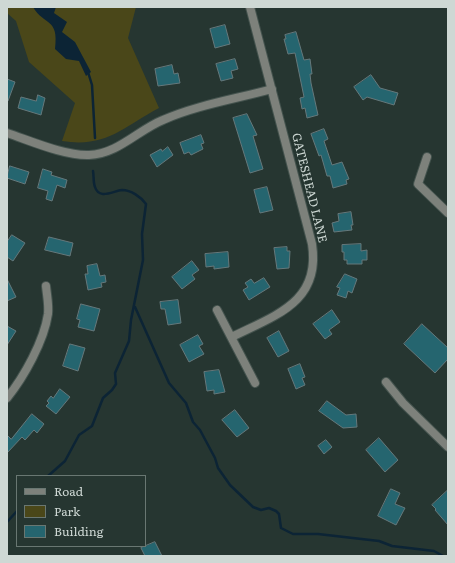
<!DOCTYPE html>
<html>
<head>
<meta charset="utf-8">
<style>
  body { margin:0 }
  #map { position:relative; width:455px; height:563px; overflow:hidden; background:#263631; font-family:Literata,serif }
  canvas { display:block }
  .frame { position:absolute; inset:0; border:8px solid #ced8d4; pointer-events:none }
  .legend { position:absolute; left:16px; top:475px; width:130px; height:72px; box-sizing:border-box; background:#263631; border:1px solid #697772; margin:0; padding:5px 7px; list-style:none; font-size:12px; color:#ced8d4 }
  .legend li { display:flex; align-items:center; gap:8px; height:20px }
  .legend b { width:20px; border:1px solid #697772 }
</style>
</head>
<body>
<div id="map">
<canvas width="455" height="563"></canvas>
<div class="frame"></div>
<ul class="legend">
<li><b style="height:5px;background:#7d817b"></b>Road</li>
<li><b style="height:11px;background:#4a4719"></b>Park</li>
<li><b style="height:11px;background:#25656f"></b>Building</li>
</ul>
</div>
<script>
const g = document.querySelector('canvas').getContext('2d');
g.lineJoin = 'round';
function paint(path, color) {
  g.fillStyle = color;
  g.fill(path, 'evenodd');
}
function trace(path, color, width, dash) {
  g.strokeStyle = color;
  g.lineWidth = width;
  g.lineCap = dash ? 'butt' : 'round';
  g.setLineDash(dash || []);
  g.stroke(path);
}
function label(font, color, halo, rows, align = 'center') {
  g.font = font + ' Literata,serif';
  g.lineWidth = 3;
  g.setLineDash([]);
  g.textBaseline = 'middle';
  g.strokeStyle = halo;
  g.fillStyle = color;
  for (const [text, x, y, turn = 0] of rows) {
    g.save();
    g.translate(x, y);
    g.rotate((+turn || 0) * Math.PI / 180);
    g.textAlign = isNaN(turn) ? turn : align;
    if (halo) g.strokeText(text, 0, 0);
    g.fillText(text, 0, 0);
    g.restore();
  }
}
const green = new Path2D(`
  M7,7H136L128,38L159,108C123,127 107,148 62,141L75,103L29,62L16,21L7,13Z`);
const water = new Path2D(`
  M33,7H56L54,13L67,22L62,32L75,42L91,72L86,76L79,61L66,59L55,49C59,17 44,26 33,7Z`);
const stream = new Path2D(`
  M88,72L92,85L95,138
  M135,307L169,383L186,403L193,422L200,430L215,458L218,468L230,485L253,507L261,510L269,508L276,511L279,514L281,528L293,534H318L379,541L392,546L434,551L443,556
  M48,476L65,461L79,435L92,426L103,398L112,390L116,384L115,373L129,341L131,320L143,260L142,234L146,204C141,197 131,190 122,190C113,191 99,200 95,187C93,182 94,176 93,171
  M7,522L17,511`);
const building = new Path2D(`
  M225,25L230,44L215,48L210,29Z
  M296,32L304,60L310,59L312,74H310L311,83L318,115L307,118L305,108L302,109L300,98L304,97L295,53L288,54L284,39H286L285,35Z
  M235,59L238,69L231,71L233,78L221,81L216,64Z
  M172,65L174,74L178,73L180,83L158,86L155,69Z
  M371,75L380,88L398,93L394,105L367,97L363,100L354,87Z
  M7,79L15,82L8,101H7Z
  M38,95L45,98L41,115L18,108L21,97L36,101Z
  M247,114L257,135L253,136L263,169L250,173L233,118Z
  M324,129L328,139L324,141L332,165L342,162L349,179L346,180L347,184L333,188L330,176H327L321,155L319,156L311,134Z
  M201,135L204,143L201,144L203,149L191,155L189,152L184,154L180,143Z
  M168,147L173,155L157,167L150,155L161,149L162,151Z
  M10,166L29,172L25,184L7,178Z
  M43,169L52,172L51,175L67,180L65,188L57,185L52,201L46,199L48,191L38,188Z
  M267,187L273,210L260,213L254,190Z
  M351,212L353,225H351L352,230L334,232L332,223L339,221L338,214Z
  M12,235L25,243L13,261L7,257V242Z
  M49,237L73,243L70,256L45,250Z
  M361,244V251L367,250V260H362V264H347V260H344V252H342V245Z
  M287,247V251H290L289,268L277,269L274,248Z
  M228,252L229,267L214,269V266L206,267L205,254Z
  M192,261L199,270L192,275L195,279L182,289L172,277Z
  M97,264L100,276L105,275L106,282L101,283L102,287L88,290L85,274H88L87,266Z
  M345,274L357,279L352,293L348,291L346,298L337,295L340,288L337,287Z
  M264,278L270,287L249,300L243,290L248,287L245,283L251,279L254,283Z
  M7,279L16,297L7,301Z
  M178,300L181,323L168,325L165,309H161L160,302Z
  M81,304L100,309L94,331L78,327L80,320L77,319Z
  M332,310L340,322L329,330L332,334L325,339L313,324Z
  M422,324L448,348V359L435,373L404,344Z
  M7,326L16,331L7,345Z
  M279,331L289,351L278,357L267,338Z
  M198,335L203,344L199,346L204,354L189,362L180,345Z
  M70,344L85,348L78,371L63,366Z
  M300,364L305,377L302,378L305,385L296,389L288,369Z
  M219,370L225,392L214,394V390L207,391L204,372Z
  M60,389L70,397L56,414L46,406L49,403L47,401L51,396L53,398Z
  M327,401L346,415L356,414L357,427L343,428L319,411Z
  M235,410L249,428L237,437L222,420Z
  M32,414L44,424L37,433L34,430L25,440L22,437L7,453V435L11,439Z
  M379,438L398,460L385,472L366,450Z
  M326,440L332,447L324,454L318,446Z
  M391,489L400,493L395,504L405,508L396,525L378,516Z
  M448,490V525L435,510L436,509L432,505Z
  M155,542L162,556H145L141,548Z`);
const street = new Path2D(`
  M7,133C31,141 65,156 89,155C118,154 138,130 163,120C197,105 236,99 272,89
  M427,157L418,184L448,213
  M217,310L255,383
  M232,337C276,315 321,302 312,244L250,7
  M386,382L403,403L448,447
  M7,398C24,377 44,341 48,314C49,305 47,296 46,286`);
const streetNames = [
  ["GATESHEAD LANE",309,188,76]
];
paint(green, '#4a4719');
paint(water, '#0c2435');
trace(stream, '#0c2435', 2.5);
paint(building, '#25656f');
trace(building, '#65787b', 1);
trace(street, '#44534e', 10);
trace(street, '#7d817b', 8);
label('12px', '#ced8d4', '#263631', streetNames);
</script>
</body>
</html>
